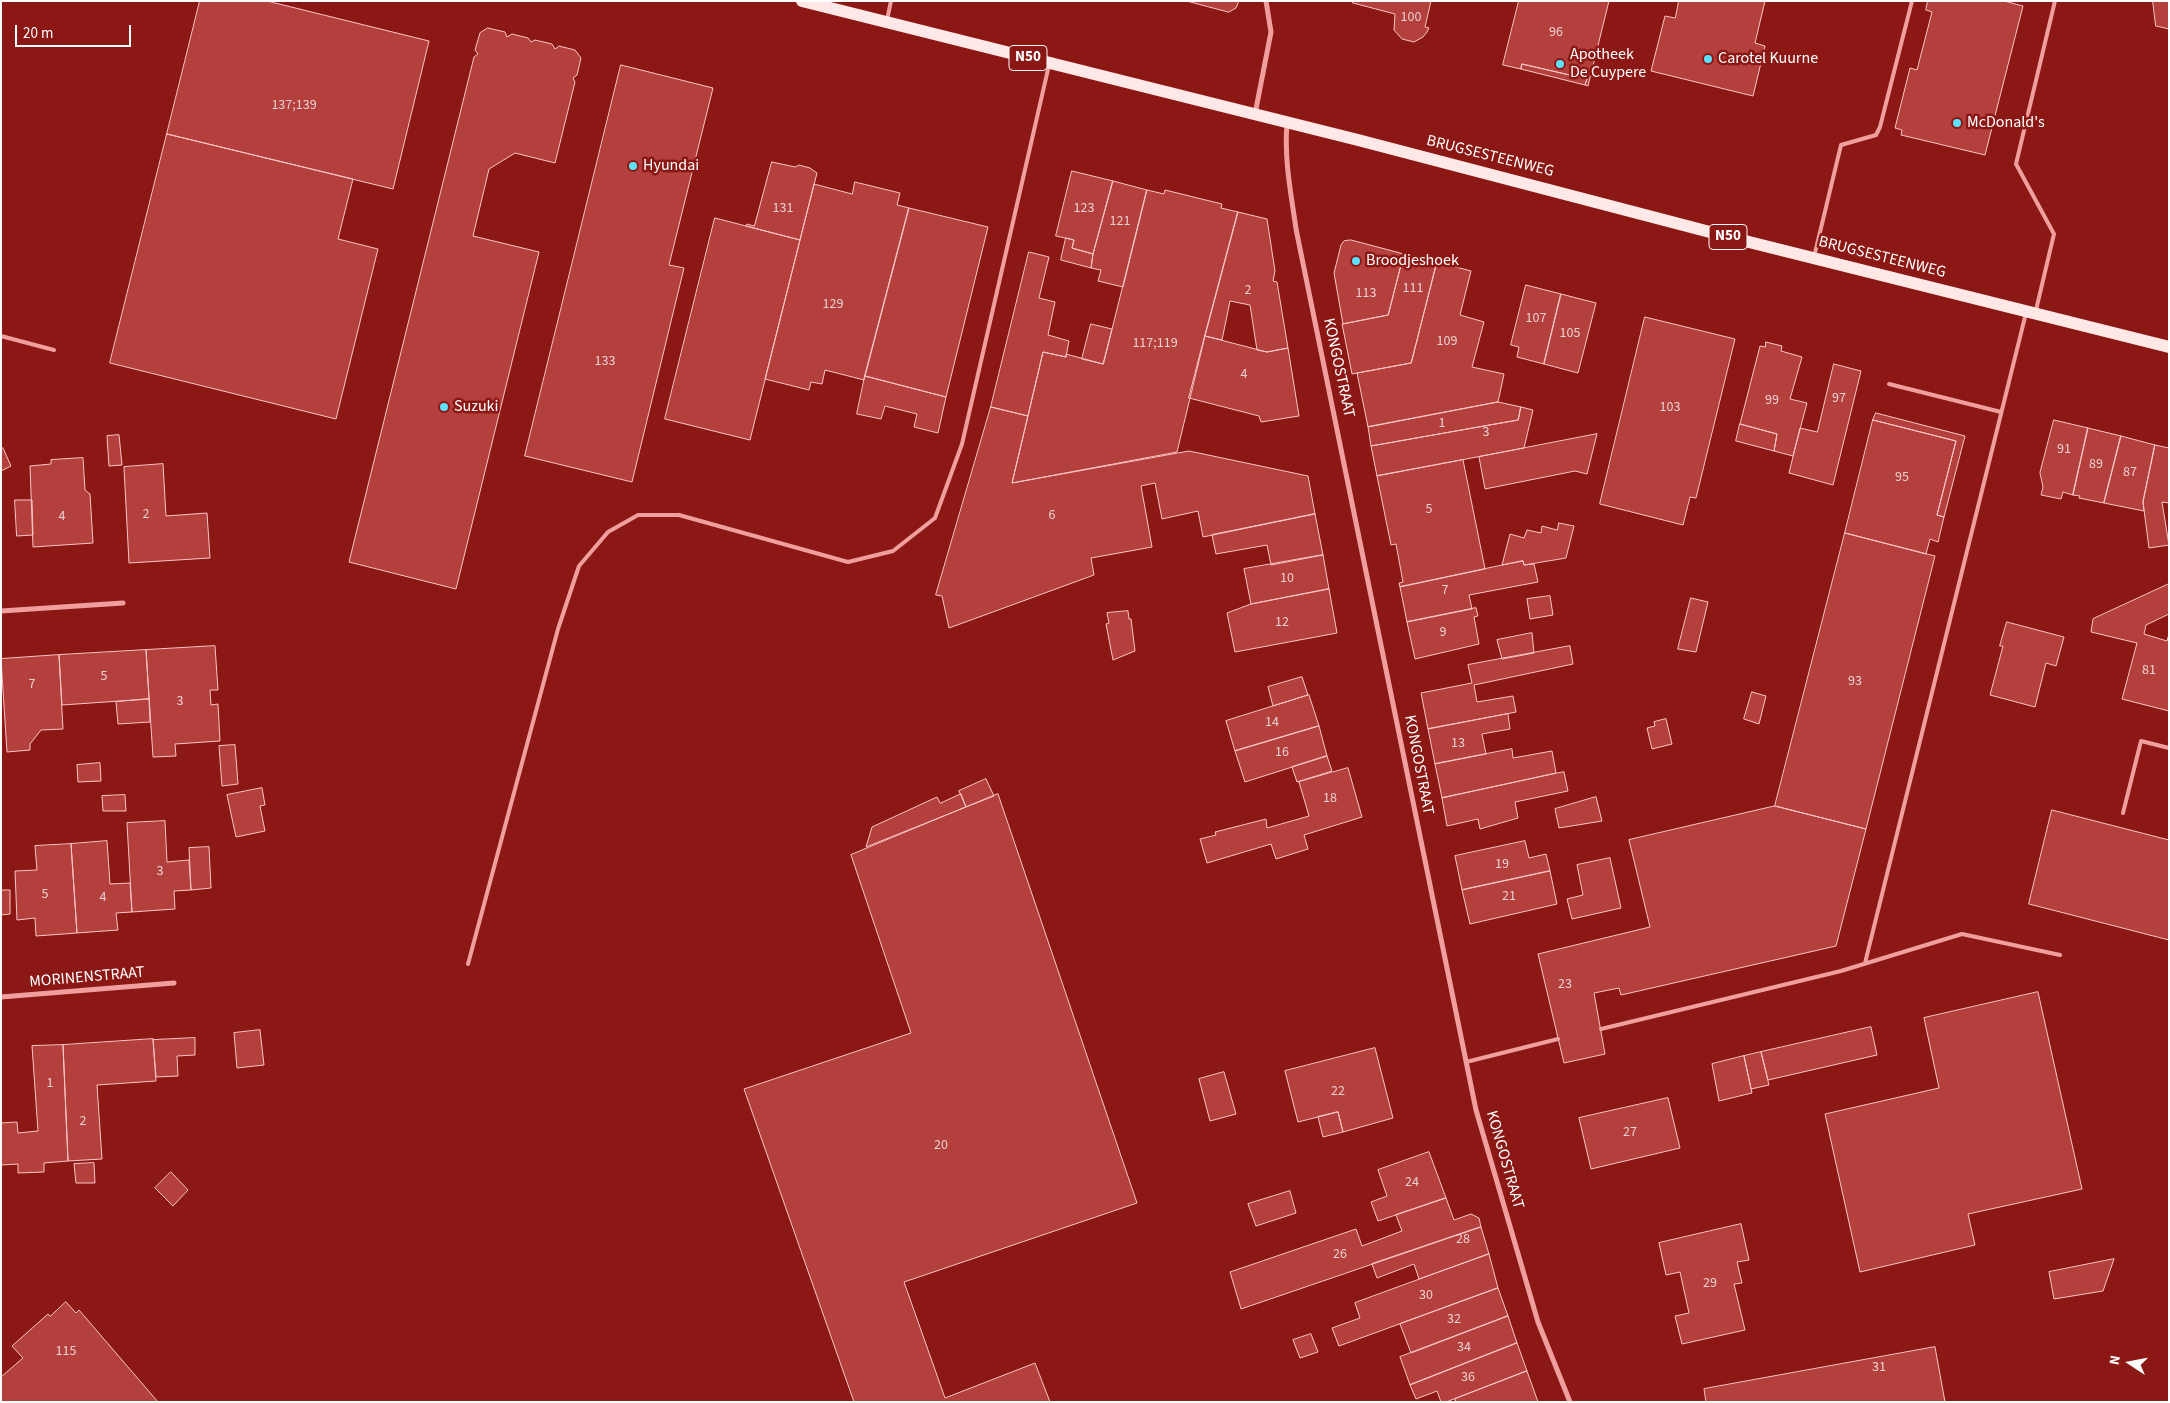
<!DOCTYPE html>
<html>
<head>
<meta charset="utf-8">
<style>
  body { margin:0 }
  #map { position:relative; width:2170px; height:1403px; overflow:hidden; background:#8b1815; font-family:"Source Sans 3",sans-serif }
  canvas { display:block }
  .frame { position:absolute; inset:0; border:2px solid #fff; pointer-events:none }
  .north { position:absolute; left:2105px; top:1338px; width:50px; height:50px; -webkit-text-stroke:4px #8b1815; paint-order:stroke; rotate:281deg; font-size:14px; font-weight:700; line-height:20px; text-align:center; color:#fff }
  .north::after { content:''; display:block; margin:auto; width:18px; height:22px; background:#fff; clip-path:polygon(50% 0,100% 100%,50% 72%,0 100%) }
  .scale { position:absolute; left:15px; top:25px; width:116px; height:22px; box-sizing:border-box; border:2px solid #fff; border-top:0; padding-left:6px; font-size:15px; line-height:18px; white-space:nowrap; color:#fff; -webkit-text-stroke:4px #8b1815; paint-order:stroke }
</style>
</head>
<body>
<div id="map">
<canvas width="2170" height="1403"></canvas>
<div class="frame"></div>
<div class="north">N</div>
<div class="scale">20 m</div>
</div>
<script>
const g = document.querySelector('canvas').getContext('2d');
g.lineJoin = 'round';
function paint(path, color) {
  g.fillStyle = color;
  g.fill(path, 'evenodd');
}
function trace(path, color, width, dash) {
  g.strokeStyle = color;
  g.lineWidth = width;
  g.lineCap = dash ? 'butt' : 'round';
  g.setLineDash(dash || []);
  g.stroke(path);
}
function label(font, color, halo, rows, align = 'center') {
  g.font = font + ' "Source Sans 3",sans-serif';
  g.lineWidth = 5;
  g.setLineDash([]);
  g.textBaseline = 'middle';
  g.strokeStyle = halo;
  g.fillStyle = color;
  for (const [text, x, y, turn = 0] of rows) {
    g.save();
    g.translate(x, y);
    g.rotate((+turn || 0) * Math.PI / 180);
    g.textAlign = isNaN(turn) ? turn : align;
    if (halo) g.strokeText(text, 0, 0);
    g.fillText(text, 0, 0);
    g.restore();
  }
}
const building = new Path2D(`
  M200,1H267L429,41L393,189L167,134Z
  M1187,1H1239L1236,8L1229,12Z
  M1353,1H1431L1425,27L1429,28L1427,32L1423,37L1414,42L1402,39L1394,30L1395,14L1353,3Z
  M1519,1H1609L1588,86L1585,85L1587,79L1522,64L1521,69L1503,65Z
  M1679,1H1765L1755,43L1765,46L1753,96L1651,71L1665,16L1675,18Z
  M1928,1H2004L2023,6L1985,155L1901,135L1902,130L1895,128L1910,68L1917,70L1932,12L1926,10Z
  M2153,1H2169V29L2156,26Z
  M488,28L505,32L507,37L512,34L528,38L531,42L535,40L552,44L555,49L559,46L575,50L581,58L577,75L573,78L575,82L555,163L515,153L489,169L473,236L539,252L456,589L349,562L474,57L478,54L475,50L480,33Z
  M1522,64L1587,79L1585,85L1521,69Z
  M621,65L713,88L669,265L684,268L632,482L525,456Z
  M167,134L353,179L338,239L378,249L336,419L110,363Z
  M772,162L795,167L799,165L810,168L817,173L800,240L746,226L747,224L754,226Z
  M1072,171L1113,181L1093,254L1072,248L1074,240L1056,236Z
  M1113,181L1147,190L1123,287L1098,281L1101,270L1091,268L1093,254Z
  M855,182L900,193L897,205L909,208L864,380L825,370L822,384L811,382L809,390L765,379L814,184L852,194Z
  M1147,190L1164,194L1165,190L1222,204L1221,208L1238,212L1205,336L1177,452L1012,483L1043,352L1066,357V354L1103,364Z
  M909,208L988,227L946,397L865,376Z
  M1238,212L1267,219L1275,271L1273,281L1277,282L1288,348L1267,352L1257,350L1250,305L1230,301L1222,340L1205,336Z
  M715,218L800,240L750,440L665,419Z
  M1066,238L1074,240L1072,248L1093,254L1091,268L1061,260Z
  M1351,240L1404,254L1388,315L1343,324L1334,273L1341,245L1344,241Z
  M1029,252L1049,257L1039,298L1055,302L1048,335L1069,341L1066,357L1043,352L1028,416L991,407Z
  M1404,254L1437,262L1411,363L1352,374L1342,324L1388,315Z
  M1437,262L1471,271L1460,315L1484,322L1472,367L1504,374L1498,402L1368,427L1357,373L1411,363Z
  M1526,285L1561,294L1544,364L1517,357L1519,347L1511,345Z
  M1561,294L1596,303L1578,373L1544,364Z
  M1645,317L1735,339L1696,498L1690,497L1683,525L1600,504Z
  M1091,324L1112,329L1103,364L1082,359Z
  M1205,336L1267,352L1288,348L1299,416L1261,422L1259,416L1189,398Z
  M1766,342L1782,346L1781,351L1802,357L1790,399L1807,403L1793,456L1774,451L1777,434L1740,424L1760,346L1765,347Z
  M1834,364L1861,371L1833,485L1789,473L1800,428L1817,432Z
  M865,376L946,397L938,433L914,427L917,414L885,406L881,419L857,414Z
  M1498,402L1521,407L1518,420L1371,446L1368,427Z
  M991,407L1028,416L1012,483L1189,451L1308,476L1315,514L1203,537L1198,511L1162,519L1155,483L1141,486L1152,547L1091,558L1094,575L949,628L942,596L936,595Z
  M1521,407L1533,410L1524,448L1377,476L1371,446L1518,420Z
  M1876,413L1965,436L1944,517L1937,515L1956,441L1873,420Z
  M1873,420L1956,441L1937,515L1944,517L1938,542L1930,539L1926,554L1845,533Z
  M2054,420L2088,428L2073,495L2063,492L2061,499L2041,495L2043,487L2040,473Z
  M1740,424L1777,434L1774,451L1736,441Z
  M2088,428L2121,436L2104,503L2079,498L2080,496L2073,495Z
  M1597,434L1587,474L1575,471L1485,489L1479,457Z
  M119,435L122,465L109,466L107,436Z
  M2121,436L2155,445L2143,502L2144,511L2104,503Z
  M2155,445L2169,448V503L2162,502L2169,545L2149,548L2143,502Z
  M3,448L11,466L1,471V449Z
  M83,458L85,490L90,494L93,543L33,547L30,466L51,464V460Z
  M1463,460L1485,569L1400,587L1399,583L1403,582L1396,544L1391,545L1377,476Z
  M163,464L166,516L207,513L210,558L129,563L124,467Z
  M15,500H32L33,535L17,536Z
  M1315,514L1323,555L1271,565L1267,545L1216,554L1212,535Z
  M1559,523L1574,526L1566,558L1524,565L1523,561L1502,565L1510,534L1524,538L1527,530L1541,533L1542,526L1557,530Z
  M1845,533L1935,556L1866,829L1775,806Z
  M1323,555L1329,589L1251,604L1244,569Z
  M1523,561L1524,565L1534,564L1538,582L1469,595L1472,609L1407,622L1400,587Z
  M2169,584V614L2146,625L2144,634L2167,641L2169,634V711L2122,699L2137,643L2091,632L2093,619Z
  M1329,589L1337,633L1235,652L1227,613L1251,604Z
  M1550,596L1553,615L1530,619L1527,599Z
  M1691,598L1708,602L1696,652L1678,649Z
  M1476,608L1478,616L1474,617L1479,644L1415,659L1407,622Z
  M1128,611L1129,619H1131L1135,651L1113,660L1106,624L1109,623L1107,613Z
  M2007,622L2064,637L2056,666L2046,663L2035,707L1990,695L2003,646H2000Z
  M1532,633L1534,653L1502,659L1497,640Z
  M215,646L218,690H210L211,705L218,704L220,741L175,744L176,756L153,757L146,650Z
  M1570,646L1573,664L1474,685L1477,702L1513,696L1516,712L1428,729L1421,693L1472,683L1468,665Z
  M146,650L149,699L62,705L59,655Z
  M59,655L63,729L41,730L30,744V750L7,752L1,659Z
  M1302,677L1308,695L1273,706L1268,687Z
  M1752,692L1766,696L1759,724L1744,719Z
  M1309,695L1319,726L1235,751L1226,721Z
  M149,699L150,722L118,724L116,702Z
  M1508,714L1510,729L1482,734L1486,754L1435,764L1428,729Z
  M1666,719L1672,744L1652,749L1647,728L1655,726L1654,722Z
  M1319,726L1327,756L1245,782L1235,751Z
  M235,745L238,784L222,786L219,746Z
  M1512,749L1513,758L1552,751L1556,773L1442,798L1435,764Z
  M1327,756L1332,771L1297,782L1292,767Z
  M100,763L101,781L78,782L77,765Z
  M1348,768L1362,817L1304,835L1308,849L1276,859L1271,844L1207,863L1200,839L1216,835L1215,832L1266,819L1267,828L1309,816L1299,782Z
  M1564,772L1568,791L1515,802L1518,818L1480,829L1478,819L1447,826L1442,798Z
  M986,779L994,796L966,807L959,791Z
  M262,788L265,805L260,806L265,831L236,837L227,795Z
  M961,794L966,807L866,847L872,827L937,797L940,803Z
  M998,794L1137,1203L904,1282L945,1398L1035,1363L1050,1402H854L744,1089L911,1033L851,855Z
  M125,795L126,811H103L102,796Z
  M1596,797L1602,821L1559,828L1555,809Z
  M1775,806L1866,829L1836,946L1621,995L1619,988L1594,993L1605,1054L1564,1063L1538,954L1650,927L1629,840Z
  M2052,810L2169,840V940L2029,904Z
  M165,821L167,862L189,860L191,890L174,891L175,909L132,912L127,823Z
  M107,841L110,884L130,883L132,912L116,913L118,930L77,933L71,844Z
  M1525,841L1529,858L1546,854L1550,871L1462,890L1455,856Z
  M71,844L77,933L36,936L35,918L17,920L15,871L37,870L35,846Z
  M209,847L211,888L191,890L189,848Z
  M1610,858L1621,908L1572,919L1567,899L1583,895L1577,865Z
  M1550,871L1557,904L1470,924L1462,890Z
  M1,890H10V914L1,915Z
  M2038,992L2082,1189L1968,1214L1975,1245L1860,1272L1825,1114L1939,1088L1924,1018Z
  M1871,1027L1877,1055L1768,1080L1761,1052Z
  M260,1030L264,1065L237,1068L234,1033Z
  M195,1038V1055L177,1056L178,1076L156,1077L153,1040Z
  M153,1039L156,1081L97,1085L102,1159L68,1161L63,1045Z
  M63,1045L68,1161L44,1163V1172L18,1173V1164L1,1165V1123L17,1122L18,1133L38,1131L32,1046Z
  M1375,1048L1393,1118L1343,1132L1338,1112L1298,1122L1285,1071Z
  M1761,1052L1769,1085L1751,1089L1744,1056Z
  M1744,1056L1752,1093L1719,1101L1712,1064Z
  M1224,1072L1236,1114L1210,1121L1199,1079Z
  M1668,1098L1680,1148L1591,1169L1579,1118Z
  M1338,1112L1343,1132L1323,1137L1318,1117Z
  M1429,1152L1446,1198L1378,1221L1371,1202L1387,1196L1378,1170Z
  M94,1163L95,1183H76L74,1164Z
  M171,1172L188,1190L173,1206L155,1188Z
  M1290,1191L1296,1213L1256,1226L1248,1204Z
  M1446,1198L1454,1220L1471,1214L1479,1218L1481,1227L1241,1309L1230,1272L1356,1229L1362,1246L1402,1231L1396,1215Z
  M1741,1224L1749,1260L1737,1262L1742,1283L1734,1284L1745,1330L1682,1344L1675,1316L1689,1313L1680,1272L1666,1275L1659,1243Z
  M1481,1227L1489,1254L1419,1279L1414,1264L1377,1278L1372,1264Z
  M1489,1254L1498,1288L1339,1346L1332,1328L1360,1318L1355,1303Z
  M2114,1259L2103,1291L2054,1299L2049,1272Z
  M1498,1288L1508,1316L1411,1353L1400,1324Z
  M66,1302L76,1313L79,1310L158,1402H1V1377L23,1358L12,1346L48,1314L50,1316Z
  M1508,1316L1517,1343L1410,1385L1400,1357Z
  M1311,1334L1318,1352L1300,1358L1293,1340Z
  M1517,1343L1527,1371L1446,1402H1441L1437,1391L1416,1399L1410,1385Z
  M1935,1347L1945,1402H1706L1704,1389Z
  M1527,1371L1538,1402H1456L1455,1399Z`);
const service = new Path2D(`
  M887,20L891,1
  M1814,257L1841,145L1876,135L1880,127L1912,1
  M2036,310L2054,234L2016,164L2055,1
  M1,336L54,350
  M1889,384L2001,412
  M2123,813L2141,741L2169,748
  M1865,963L2026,313
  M468,964L558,629L579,566L608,532L638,515H679L848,562L893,551L935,518L962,444L1049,65
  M1601,1029L1841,971L1962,934L2060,955
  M1466,1062L1558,1039`);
const minor = new Path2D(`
  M1255,114L1271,32L1266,1
  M1287,124C1284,160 1291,193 1296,229L1476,1110L1538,1322L1570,1402
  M1,611L123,603
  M1,997L174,983`);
const primary = new Path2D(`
  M802,1L1358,140L1729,237L2169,347`);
const markers = [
  [1708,59,5,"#5ce2ff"],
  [1560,64,5,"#5ce2ff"],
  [1957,123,5,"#5ce2ff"],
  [633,166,5,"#5ce2ff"],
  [1356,261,5,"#5ce2ff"],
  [444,407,5,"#5ce2ff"]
];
const numberNames = [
  ["100",1411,18],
  ["96",1556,33],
  ["137;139",294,106],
  ["131",783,209],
  ["123",1084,209],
  ["121",1120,222],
  ["111",1413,289],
  ["2",1248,291],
  ["113",1366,294],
  ["129",833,305],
  ["107",1536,319],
  ["105",1570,334],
  ["109",1447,342],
  ["117;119",1155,344],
  ["133",605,362],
  ["4",1244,375],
  ["97",1839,399],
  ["99",1772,401],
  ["103",1670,408],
  ["1",1442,424],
  ["3",1486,433],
  ["91",2064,450],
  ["89",2096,465],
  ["87",2130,473],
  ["95",1902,478],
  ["5",1429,510],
  ["2",146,515],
  ["6",1052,516],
  ["4",62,517],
  ["10",1287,579],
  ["7",1445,591],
  ["12",1282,623],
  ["9",1443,633],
  ["81",2149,671],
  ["5",104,677],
  ["93",1855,682],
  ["7",32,685],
  ["3",180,702],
  ["14",1272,723],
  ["13",1458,744],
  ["16",1282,753],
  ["18",1330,799],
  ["19",1502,865],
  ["3",160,872],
  ["5",45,895],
  ["21",1509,897],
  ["4",103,898],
  ["23",1565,985],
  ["1",50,1084],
  ["22",1338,1092],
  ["2",83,1122],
  ["27",1630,1133],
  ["20",941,1146],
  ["24",1412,1183],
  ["28",1463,1240],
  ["26",1340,1255],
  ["29",1710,1284],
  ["30",1426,1296],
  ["32",1454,1320],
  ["34",1464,1348],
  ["115",66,1352],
  ["31",1879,1368],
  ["36",1468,1378]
];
const shields = [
  [1028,58,38],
  [1728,237,38]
];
const shieldNames = [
  ["N50",1028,58],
  ["N50",1728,237]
];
const poiNames = [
  ["Apotheek",1570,55],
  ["De Cuypere",1570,73],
  ["Carotel Kuurne",1718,59],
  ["McDonald's",1967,123],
  ["Hyundai",643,166],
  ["Broodjeshoek",1366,261],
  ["Suzuki",454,407]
];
const streetNames = [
  ["BRUGSESTEENWEG",1490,157,14],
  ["BRUGSESTEENWEG",1882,258,14],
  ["KONGOSTRAAT",1338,368,78],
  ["KONGOSTRAAT",1418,765,79],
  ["MORINENSTRAAT",87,978,-5],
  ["KONGOSTRAAT",1504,1160,74]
];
paint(building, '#b4403d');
trace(building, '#fbc5c4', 1);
trace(service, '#f09f9e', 4);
trace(minor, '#f09f9e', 5);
trace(primary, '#ffe8e6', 12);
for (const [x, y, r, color] of markers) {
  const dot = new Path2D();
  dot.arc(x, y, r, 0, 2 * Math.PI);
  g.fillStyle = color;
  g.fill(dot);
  trace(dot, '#8b1815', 2);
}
label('14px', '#eccfce', null, numberNames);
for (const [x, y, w] of shields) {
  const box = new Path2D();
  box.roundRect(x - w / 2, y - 12.5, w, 25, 4);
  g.fillStyle = '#8b1815';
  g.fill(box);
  trace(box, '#fff', 1);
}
label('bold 15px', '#fff', null, shieldNames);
label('16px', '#fff', '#8b1815', poiNames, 'left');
label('16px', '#fff', '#8b1815', streetNames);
</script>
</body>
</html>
